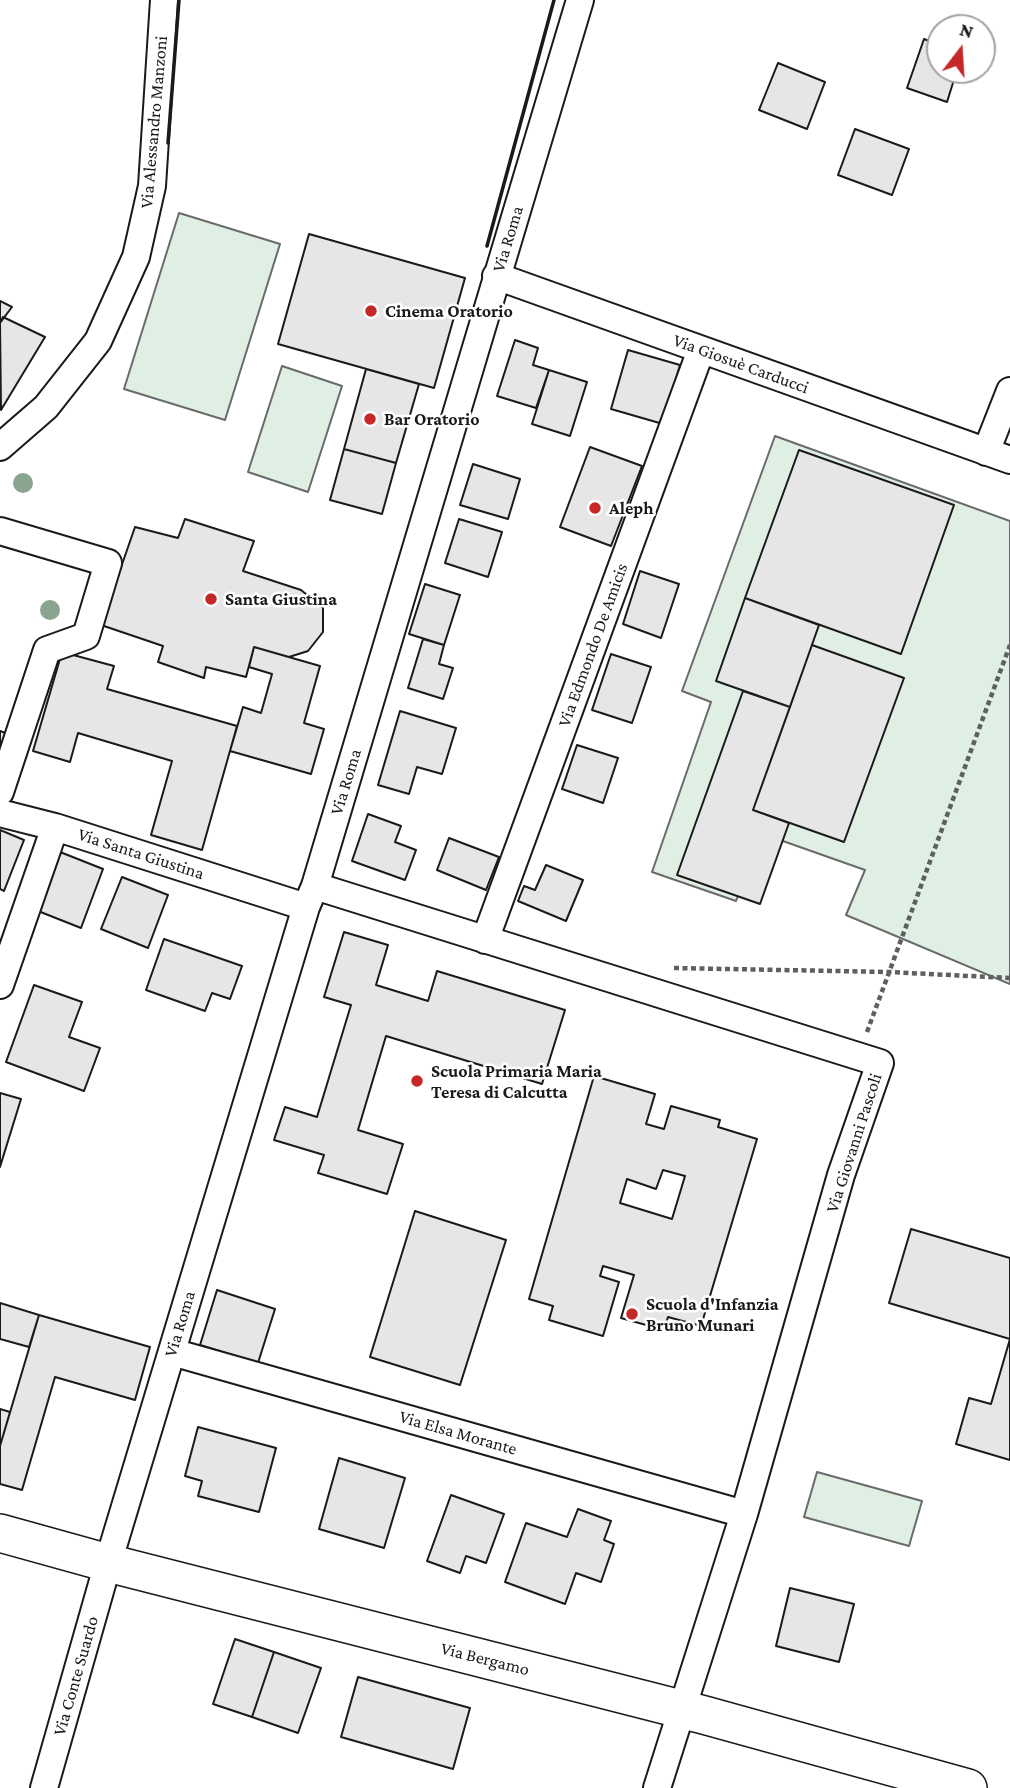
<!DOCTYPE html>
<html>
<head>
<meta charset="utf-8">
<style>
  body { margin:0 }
  #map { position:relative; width:1010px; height:1788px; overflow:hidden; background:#fff; font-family:"Crimson Pro",serif }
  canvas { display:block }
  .north { position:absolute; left:926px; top:14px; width:70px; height:70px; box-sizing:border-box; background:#fff; border:2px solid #a3a3a3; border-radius:50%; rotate:17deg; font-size:19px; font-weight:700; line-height:28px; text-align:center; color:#1a1a1a }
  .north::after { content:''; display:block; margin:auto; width:24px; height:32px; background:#c62828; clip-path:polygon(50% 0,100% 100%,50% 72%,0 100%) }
</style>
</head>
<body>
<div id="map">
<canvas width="1010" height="1788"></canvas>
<div class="north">N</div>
</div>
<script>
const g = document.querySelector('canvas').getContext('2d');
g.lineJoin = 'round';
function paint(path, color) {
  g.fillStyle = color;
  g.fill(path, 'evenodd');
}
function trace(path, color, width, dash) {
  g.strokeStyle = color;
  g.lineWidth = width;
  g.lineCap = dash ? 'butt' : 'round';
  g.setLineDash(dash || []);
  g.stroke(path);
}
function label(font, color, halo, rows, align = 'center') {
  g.font = font + ' "Crimson Pro",serif';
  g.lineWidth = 5;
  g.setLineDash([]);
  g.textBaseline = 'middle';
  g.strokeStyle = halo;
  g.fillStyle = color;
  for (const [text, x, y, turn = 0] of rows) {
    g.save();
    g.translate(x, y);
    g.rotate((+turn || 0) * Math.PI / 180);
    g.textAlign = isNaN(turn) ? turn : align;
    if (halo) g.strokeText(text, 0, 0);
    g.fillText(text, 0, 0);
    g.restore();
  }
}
const green = new Path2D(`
  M179,213L280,244L225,420L124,389Z
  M282,366L342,386L308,492L248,472Z
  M775,436L1010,521V984L846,915L865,870L763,834L736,901L652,872L711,702L682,691Z
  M817,1472L922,1501L909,1546L804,1517Z`);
const building = new Path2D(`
  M924,39L940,45V70H957L947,102L907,88Z
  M778,63L825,82L807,129L759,110Z
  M855,129L909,149L892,195L838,175Z
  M309,234L465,278L434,388L278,344Z
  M0,301L12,307L0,323Z
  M3,317L45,337L1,410L0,323Z
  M515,340L538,348L533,365L549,370L536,408L497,396Z
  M628,350L680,365L663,424L611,409Z
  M366,369L419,384L396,463L344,449Z
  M549,370L587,382L570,436L532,424Z
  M590,447L642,466L611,546L560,527Z
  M344,449L396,463L382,514L330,500Z
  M799,450L954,505L901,654L745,598Z
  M473,464L520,479L508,519L460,505Z
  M185,519L254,541L243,571L301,590L323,608V632L308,651L289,657L254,647L246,677L206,667L204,678L158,662L163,646L101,625L135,527L178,538Z
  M459,519L502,532L488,577L445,563Z
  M640,571L679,584L661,638L623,624Z
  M425,584L460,595L444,645L409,634Z
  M745,598L819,625L790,707L716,681Z
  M423,639L444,645L439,664L453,668L443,699L408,688Z
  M812,645L904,678L844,842L753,810Z
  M254,647L320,666L304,723L324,729L311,774L230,751L243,707L261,713L272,674L249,667Z
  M62,652L114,666L107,689L237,726L202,850L151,835L172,761L78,733L70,762L33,751Z
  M611,654L651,667L632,723L592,710Z
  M743,691L790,707L753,810L789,823L760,904L677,875Z
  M400,711L456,728L442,774L417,767L409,794L378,785Z
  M0,731L8,734L0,757Z
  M577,745L618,758L603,803L562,789Z
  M368,814L401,826L395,842L416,850L405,880L352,861Z
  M0,830L24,840L4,891L0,889Z
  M449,838L499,857L486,890L437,870Z
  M55,850L103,869L81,928L33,909Z
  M546,865L583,880L566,921L518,901L524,886L535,890Z
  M122,877L168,895L148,948L101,929Z
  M344,932L388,945L376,985L428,1001L437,971L565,1010L542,1084L386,1036L358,1130L403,1144L387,1194L318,1173L324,1155L274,1140L285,1107L317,1117L351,1005L324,997Z
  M164,939L242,966L230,999L212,993L205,1011L146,990Z
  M34,985L82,1002L69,1037L100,1048L84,1091L6,1062Z
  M594,1076L655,1094L646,1124L664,1129L671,1106L720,1120L718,1127L757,1139L701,1326L668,1317L664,1330L621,1318L634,1275L603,1266L600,1276L619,1282L603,1336L549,1320L553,1306L529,1299ZM663,1170L685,1176L672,1219L620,1203L627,1179L656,1189Z
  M0,1093L21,1099L0,1167Z
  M415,1211L506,1240L460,1385L370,1357Z
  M911,1229L1010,1258V1460L956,1444L969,1398L991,1404L1010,1339L889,1303Z
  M217,1290L275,1309L258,1363L200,1345Z
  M0,1303L39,1315L29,1347L0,1339Z
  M39,1315L150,1347L135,1400L55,1377L22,1490L0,1484V1446Z
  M0,1409L10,1412L0,1446Z
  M198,1427L276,1448L259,1512L198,1496L202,1481L185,1476Z
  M339,1458L405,1478L384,1548L319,1529Z
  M451,1495L504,1514L486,1563L466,1556L460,1573L427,1561Z
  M578,1509L611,1521L604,1540L614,1544L601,1582L576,1573L565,1604L505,1582L526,1523L567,1537Z
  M790,1588L854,1604L839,1662L776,1646Z
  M235,1639L274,1652L252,1717L213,1704Z
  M274,1652L321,1668L298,1733L252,1717Z
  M358,1677L470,1708L453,1769L341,1737Z`);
const path = new Path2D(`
  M674,968L889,972L1010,978
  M867,1032L1010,645`);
const street = new Path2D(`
  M496,276L1010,460
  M0,447L46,407L98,341L136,257L152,186L164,0
  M986,452L1010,391
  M0,531L108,563L86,636L47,650L0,792
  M0,813L55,827
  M315,886L880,1063L841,1175L744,1514L657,1788
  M485,940L701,350
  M0,985L55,827L306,907
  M172,1352L744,1514
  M44,1788L108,1563L306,907L315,886L580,0`);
const secondary = new Path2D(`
  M0,1533L108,1563L704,1715L968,1788`);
const wall = new Path2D(`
  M168,143L179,0
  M487,246L554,0`);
const trees = [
  [23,483],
  [50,610]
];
const markers = [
  [371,311,7,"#c62828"],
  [370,419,7,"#c62828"],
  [595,508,7,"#c62828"],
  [211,599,7,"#c62828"],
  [417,1081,7,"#c62828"],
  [632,1314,7,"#c62828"]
];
const streetNames = [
  ["Via Alessandro Manzoni",154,122,-85],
  ["Via Roma",508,239,-73],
  ["Via Giosuè Carducci",741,364,20],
  ["Via Edmondo De Amicis",593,645,-70],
  ["Via Roma",346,782,-73],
  ["Via Santa Giustina",141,854,18],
  ["Via Giovanni Pascoli",854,1143,-72],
  ["Via Roma",180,1324,-73],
  ["Via Elsa Morante",458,1433,16],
  ["Via Bergamo",485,1659,14],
  ["Via Conte Suardo",76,1676,-74]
];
const poiNames = [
  ["Cinema Oratorio",385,311],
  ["Bar Oratorio",384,419],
  ["Aleph",609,508],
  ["Santa Giustina",225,599],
  ["Scuola Primaria Maria",431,1071],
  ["Teresa di Calcutta",431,1092],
  ["Scuola d'Infanzia",646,1304],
  ["Bruno Munari",646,1325]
];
paint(green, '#e0efe3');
trace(green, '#6a6a6a', 2);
paint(building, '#e6e6e6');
trace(building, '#1a1a1a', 2);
trace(street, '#1a1a1a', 30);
trace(secondary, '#1a1a1a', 40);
trace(path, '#5f5f5f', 4.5, [5, 3.5]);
trace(street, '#fff', 26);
trace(secondary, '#fff', 37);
trace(wall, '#1a1a1a', 3.5);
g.fillStyle = '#8aa48f';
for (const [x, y] of trees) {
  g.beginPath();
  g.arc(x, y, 10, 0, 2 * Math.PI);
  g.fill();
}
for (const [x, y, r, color] of markers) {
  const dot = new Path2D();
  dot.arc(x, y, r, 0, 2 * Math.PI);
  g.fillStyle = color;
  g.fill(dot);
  trace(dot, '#fff', 2.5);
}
label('18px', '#1a1a1a', '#fff', streetNames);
label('bold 18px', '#1a1a1a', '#fff', poiNames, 'left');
</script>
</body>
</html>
